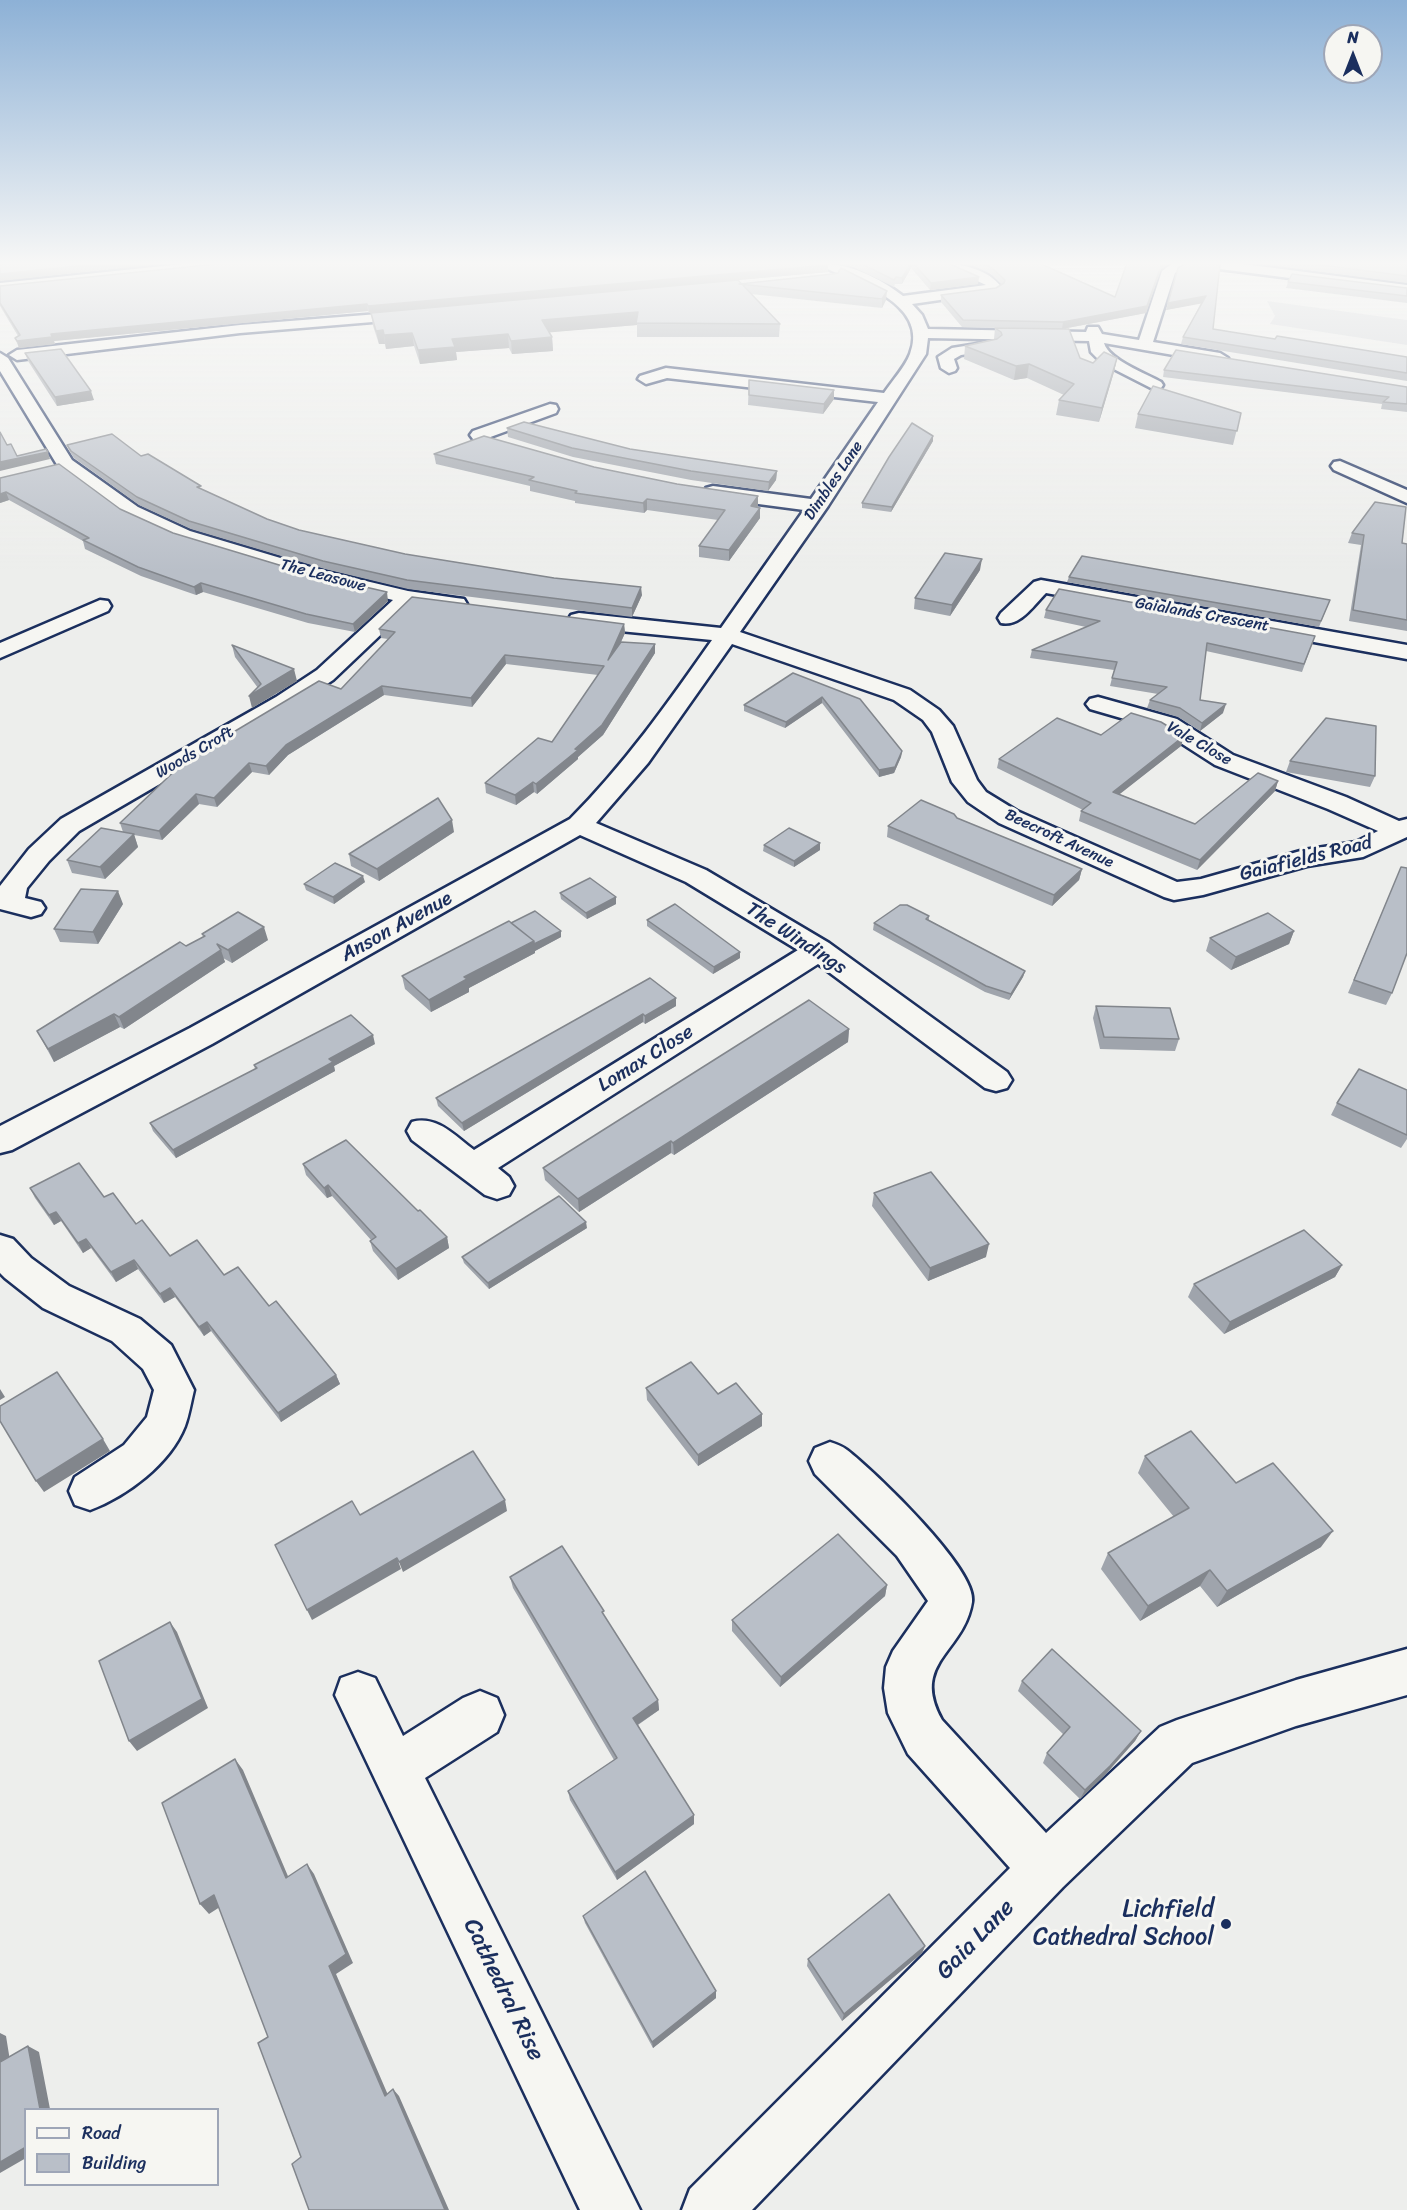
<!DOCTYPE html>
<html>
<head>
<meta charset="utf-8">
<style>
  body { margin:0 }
  #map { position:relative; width:1407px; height:2210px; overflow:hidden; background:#edeeec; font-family:Sriracha,sans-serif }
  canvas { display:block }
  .legend { position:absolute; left:24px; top:2108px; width:195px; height:78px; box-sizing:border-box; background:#f6f6f2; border:2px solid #9ea6b7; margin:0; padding:8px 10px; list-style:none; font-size:18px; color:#1b2f5e }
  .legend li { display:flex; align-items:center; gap:12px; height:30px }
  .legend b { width:30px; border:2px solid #9ea6b7 }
  .north { position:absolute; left:1323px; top:24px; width:60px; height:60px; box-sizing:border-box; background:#f6f6f2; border:2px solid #9ea6b7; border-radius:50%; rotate:0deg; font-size:16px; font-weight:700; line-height:24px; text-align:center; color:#1b2f5e }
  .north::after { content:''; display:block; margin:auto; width:21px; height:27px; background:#1b2f5e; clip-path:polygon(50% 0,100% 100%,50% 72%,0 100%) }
</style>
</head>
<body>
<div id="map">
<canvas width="1407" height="2210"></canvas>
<ul class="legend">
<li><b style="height:8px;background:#f6f6f2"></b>Road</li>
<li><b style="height:16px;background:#b9bfc8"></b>Building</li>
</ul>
<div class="north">N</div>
</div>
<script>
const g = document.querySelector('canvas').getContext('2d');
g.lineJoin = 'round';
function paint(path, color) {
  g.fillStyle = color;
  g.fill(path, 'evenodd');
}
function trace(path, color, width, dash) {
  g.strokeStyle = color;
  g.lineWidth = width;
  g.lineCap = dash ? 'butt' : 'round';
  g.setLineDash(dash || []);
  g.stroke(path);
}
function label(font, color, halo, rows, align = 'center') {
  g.font = font + ' Sriracha,sans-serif';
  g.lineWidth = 6;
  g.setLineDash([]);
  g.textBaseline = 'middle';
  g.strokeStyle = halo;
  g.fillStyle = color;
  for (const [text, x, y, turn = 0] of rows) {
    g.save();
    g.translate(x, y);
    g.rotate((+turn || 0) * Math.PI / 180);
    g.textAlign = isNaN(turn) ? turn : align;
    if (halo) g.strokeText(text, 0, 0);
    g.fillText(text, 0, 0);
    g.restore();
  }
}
const green = new Path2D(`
  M1267,301L1407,320V345L1270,324L1275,316Z`);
const minor = new Path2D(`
  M192,263H238L231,267L0,291V283Z
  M819,263C849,263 880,278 903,296L986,285L938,263C960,263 989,269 1002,288L995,292L912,304L922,315L928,329L1086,332L1088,327H1098L1102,334L1139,340L1162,271L1173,263H1190L1175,273L1153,342L1220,353L1228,358L1220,363L1104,343C1109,360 1145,373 1161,382L1163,385L1161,388L1155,390L1102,363L1091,352L1089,341L928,338L926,354L828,506L740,632L910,690L939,710L953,726L977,780L986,792L1017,811L1177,882L1201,879L1304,850L1356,842L1378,831L1328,809L1215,765L1159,729L1090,709L1086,704L1090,699L1098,697L1177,719L1233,755L1346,797L1399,821L1407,819V837L1363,857L1307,866L1203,895L1174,900L1164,897L999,823L968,802L952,782L932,732L923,720L894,700L732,644L648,763L596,823L706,870L829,943L1007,1072L1012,1080L1007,1088L996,1091L985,1088L818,964L498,1168L509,1177L514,1186L509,1195L497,1199L485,1195L412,1140L407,1131L412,1122C437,1115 455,1136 474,1150L798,950L686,882L580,835L212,1044L12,1150L0,1153V1126L190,1028L570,819C624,765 668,703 712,640L579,627L571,625L568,620L571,615L579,613L721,628L804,510L713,498L706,496L704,492L706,488L713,486L811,499L878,402L667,378L646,384L638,379L640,376L666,368L884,393C892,381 905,367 910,354C926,314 882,292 852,279C842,274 827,271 819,263Z
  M1197,263H1235L1407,285V293L1204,267Z
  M416,311L423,315L421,318L240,333L17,360L9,355L17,350L240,325Z
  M990,342L998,347L995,350L961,355L954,359L957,368L955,371L949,373L941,368L938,357L952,348Z
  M0,353L8,358L72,460L138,507L190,531L324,571L408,591L456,598L464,599L467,604L464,609L456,610L413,604L333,680L292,707L79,831L49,861L27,888L25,898L41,902L45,908L41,914L31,917L0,909V886L29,849L61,819L276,697L317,670L393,600L311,580L176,539L124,515L59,468L0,371Z
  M550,404L556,405L558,409L556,413L485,439H473L470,435L473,431Z
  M1340,461L1407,490V503L1334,470L1331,466L1334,462Z
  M1041,580L1407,645V659L1046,593C1033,606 1020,627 1001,623L998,618L1001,613L1034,582Z
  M100,600L108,601L111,606L108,611L0,658V643Z
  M0,1235L13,1239L31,1258L69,1286L140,1319L171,1345L194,1390C191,1402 189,1415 185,1426C170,1464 127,1496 90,1510L75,1505L69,1491L75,1477L124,1445L147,1417L154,1390L143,1369L112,1341L43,1308L5,1278L0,1273Z
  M830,1442C836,1444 842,1446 847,1450C873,1470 978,1570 972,1602C964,1653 910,1662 942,1720L1046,1833L1160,1727L1177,1720L1296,1680L1407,1649V1695L1296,1726L1192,1763L1063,1887L752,2210H682L690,2189L1010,1868L908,1754L888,1713L884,1688L886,1667L893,1651L928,1601L897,1556L815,1474L809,1461L815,1448Z
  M358,1672L375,1678L403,1736L463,1698L480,1691L497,1698L504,1715L497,1732L425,1778L640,2210H580L335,1695L341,1678Z`);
const wall = new Path2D(`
  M832,263H948L978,284L930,290L911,268L902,284H895L894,287L853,267Z
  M953,263H1039L1115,297L1127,263H1170L1161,269L1146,313L1062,329L962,327L941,302V295L996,288L1002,285L991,274L974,266Z
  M1186,263L1213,329L1275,339L1407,357V381L1181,344L1183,337L1201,303L1166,310Z
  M1253,263H1407V283Z
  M828,265V272L369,313L368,311L54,341L55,344L19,348L15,338L18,336L0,306V286Z
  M1288,282L1407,288V303L1286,288Z
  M741,283L886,300L882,308L751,294L780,324L779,337H637V325L549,332L552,337L553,351L512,354L509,348L456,352L457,360L420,364L414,346L386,349L385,344H379L373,326L371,313Z
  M995,328L1093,363L1117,358L1114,372L1099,422L1056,415L1059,400L1064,395L1027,378L1014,380L964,359L965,346L994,339Z
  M25,353L94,400L57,406L28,361Z
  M1164,370L1407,387V412L1381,409L1382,404L1163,377Z
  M749,380L834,399L823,414L748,405Z
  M1241,413L1233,445L1135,428L1138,414Z
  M507,428L630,449L777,471L776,480L768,491L691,480L573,457L508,437Z
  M933,436V441L891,512L862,508V503Z
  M67,445L141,456L202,490L267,519L299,530L405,554L642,595L632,617L408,589L325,569L191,529L139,505L74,458L70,452Z
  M434,454L594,467L677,484L758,496L757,507L760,508V518L729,561L699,557V546L718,520L647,510L644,513L575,503V501L530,491V486L436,464Z
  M0,478L120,509L173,533L388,601L355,632L308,623L203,592L196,595L141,576L85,549L83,541L9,500L0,503Z
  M1406,507L1402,543L1407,544V631L1349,621L1361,545L1348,543L1352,533Z
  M980,570L950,616L914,609L915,598Z
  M1069,577L1330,600L1319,627L1067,582Z
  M1046,610L1315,636L1302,672L1206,651L1200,700L1223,713L1200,731L1178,717L1147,708L1150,700L1158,694L1110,686L1114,670L1030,658L1032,650L1086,627L1044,618Z
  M624,624L625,633L621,642L655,653L603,735L578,757V759L537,794L534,792L516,805L486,793L485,783L552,742L598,675L506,664L472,707L384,695L288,755L269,775L252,772L217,807L199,804L162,840L134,835L138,847L105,879L72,873L67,860L123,832L120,823L341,689L388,639L381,638L379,629Z
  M232,645L297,681L252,708L258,688L235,657Z
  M793,673L902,751L901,757L894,773L879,777L822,703L785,728L744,711V705Z
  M1101,735L1184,736L1181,746L1119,794L1195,824L1278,781L1275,791L1197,870L1079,821L1081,811L1083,810L997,768L999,759Z
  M1290,761L1375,776L1370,787L1286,772Z
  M957,818L1082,869L1079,880L1052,906L887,837L888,826Z
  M454,832L379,881L351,866L349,854Z
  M820,843V850L794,867L763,851L764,845Z
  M1396,879L1392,993L1386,1005L1348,993Z
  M365,882L334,904L306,890L304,884Z
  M560,893L616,897V904L587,919L561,899Z
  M123,904L98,944L60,942L54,929Z
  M929,916V920L1025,971L1023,977L1009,1000L985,992L873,930L874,923Z
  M647,920L740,952V958L713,974L647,926Z
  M511,923L561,931V937L535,951V953L469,988V992L431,1012L405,989L402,976Z
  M1294,931L1289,944L1231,970L1206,951L1210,938Z
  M202,934L268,940L232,963L223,958L225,962L124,1029L120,1027L54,1062L37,1031L186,946L203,937Z
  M650,978L676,1006L645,1024L643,1022L464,1131L438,1106L436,1098Z
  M1096,1006L1179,1039L1175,1051L1100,1049L1093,1018Z
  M849,1029L848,1042L674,1155L671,1153L579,1212L545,1180L543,1168Z
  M375,1044L334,1066L335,1071L176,1158L153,1131L150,1123L255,1069L254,1065Z
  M1407,1090V1139L1401,1148L1331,1115L1337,1103Z
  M303,1164L418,1211L447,1237L449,1248L398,1280L373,1251L370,1241L371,1240L332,1196L327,1198L306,1175Z
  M30,1188L104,1197L136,1224L170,1256L224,1275L269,1306L336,1375L340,1384L281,1422L211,1331L204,1336L175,1297L164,1303L138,1269L116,1282L91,1248L83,1253L61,1221L54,1225L35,1198Z
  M874,1193L986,1257L928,1281L872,1206Z
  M587,1228L489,1289L464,1263L462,1257Z
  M1342,1265L1335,1277L1224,1334L1188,1297L1194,1284Z
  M646,1388L718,1394L762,1426L698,1466L647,1400Z
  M1145,1456L1236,1483L1321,1547L1217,1607L1200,1586L1140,1621L1101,1569L1108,1553L1174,1517L1138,1473Z
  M510,1577L605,1617L658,1700L659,1710L638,1725L694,1824L617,1880L570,1800L568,1791L614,1760L513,1588Z
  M887,1585L885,1596L780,1687L732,1631V1620Z
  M1022,1681L1141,1731L1135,1741L1104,1776L1080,1799L1043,1763L1047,1753L1064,1735L1018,1691Z
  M583,1916L716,1991V1998L653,2048L585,1923Z
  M925,1946L922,1953L842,2021L807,1966L808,1959Z`);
const shadedWall = new Path2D(`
  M106,263H170L0,281V274Z
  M911,263H912L911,268L902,284V278Z
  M1162,263H1170L1161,269L1146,313L1062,329L1063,322L1147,306Z
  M828,265V272L369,313L368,306Z
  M979,277L978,284L930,290L931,283Z
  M887,291L886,300L882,308V299Z
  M1206,296L1204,303L1166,310L1168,303Z
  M367,304L368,311L54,341L55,344L19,348L17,341L51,334Z
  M638,312L637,325L543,333L542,320Z
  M383,330L385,344H379L376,331Z
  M412,333L414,346L386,349L384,335Z
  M508,334L509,348L456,352L457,360L420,364L418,350L452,339Z
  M552,337L553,351L512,354L511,341Z
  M1117,358L1114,372L1099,422L1102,408Z
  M1029,364L1027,378L1014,380L1016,366Z
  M834,390V399L823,414L824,404Z
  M91,391L94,400L57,406L55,397Z
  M933,436V441L891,512L892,507Z
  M48,452L50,459L0,471V462Z
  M777,471L776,480L768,491L769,482Z
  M6,492L9,500L0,503V494Z
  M758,496V506L750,517L751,506Z
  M647,499V510L644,513L643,503Z
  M760,508V518L729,561V550Z
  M982,559L980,570L950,616L952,605Z
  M201,583L203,592L196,595L194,587Z
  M641,587L642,595L632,617V608Z
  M387,592L388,601L355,632L353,624Z
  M624,624L625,633L608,670V660Z
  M655,644V653L603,735L578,757V759L537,794L536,784L575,749Z
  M505,655L506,664L472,707L471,698Z
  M294,669L297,681L252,708L249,696Z
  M382,686L384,695L288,755L269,775L266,766L286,745Z
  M822,697V703L785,728L786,722Z
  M1226,704L1223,713L1200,731L1202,723Z
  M1184,736L1181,746L1111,801L1113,792Z
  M902,751L901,757L894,773L879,777V770Z
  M249,763L252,772L217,807L214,798Z
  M1278,781L1275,791L1197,870L1200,860Z
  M533,782L534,792L516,805L515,795Z
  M196,794L199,804L162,840L159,831Z
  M452,820L454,832L379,881L377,869Z
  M134,834L138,847L105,879L100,867Z
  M820,843V850L794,867V861Z
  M1082,869L1079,880L1052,906L1054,895Z
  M363,876L365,882L334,904L333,897Z
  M118,891L123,904L98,944L93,932Z
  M616,897V904L587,919L586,913Z
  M264,927L268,940L232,963L228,950Z
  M561,931V937L535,951V953L469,988V992L431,1012L429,1000L464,977L534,941Z
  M1294,931L1289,944L1231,970L1236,957Z
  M221,950L225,962L124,1029L119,1017Z
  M740,952V958L713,974L714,967Z
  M1025,971L1023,977L1009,1000L1011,994Z
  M676,998V1006L645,1024V1016Z
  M114,1014L120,1027L54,1062L48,1049Z
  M643,1014V1022L464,1131L462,1123Z
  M849,1029L848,1042L674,1155L673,1143Z
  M373,1035L375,1044L334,1066L335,1071L176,1158L173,1150L329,1059Z
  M671,1141V1153L579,1212L578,1199Z
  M328,1185L332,1196L327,1198L324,1188Z
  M56,1212L61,1221L54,1225L49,1215Z
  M586,1222L587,1228L489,1289L488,1283Z
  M447,1237L449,1248L398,1280L396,1269Z
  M86,1239L91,1248L83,1253L78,1243Z
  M989,1244L986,1257L928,1281L930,1268Z
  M134,1260L138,1269L116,1282L111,1272Z
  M1342,1265L1335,1277L1224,1334L1230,1322Z
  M170,1288L175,1297L164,1303L160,1294Z
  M207,1322L211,1331L204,1336L199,1327Z
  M336,1375L340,1384L281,1422L278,1413Z
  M0,1389L5,1397L0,1400Z
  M762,1414V1426L698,1466V1455Z
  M103,1439L110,1451L44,1492L36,1481Z
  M505,1500L507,1511L403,1572L399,1562Z
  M1333,1531L1321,1547L1217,1607L1227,1591Z
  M397,1558L401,1569L312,1620L307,1610Z
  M1210,1570L1200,1586L1140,1621L1148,1606Z
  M887,1585L885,1596L780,1687L781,1677Z
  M170,1622L177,1632L208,1708L137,1751L129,1741Z
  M658,1700L659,1710L634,1727L633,1718Z
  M1141,1731L1135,1741L1104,1776L1080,1799L1085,1790Z
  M235,1759L243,1770L293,1888L286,1878Z
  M694,1815V1824L617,1880L615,1872Z
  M307,1864L314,1874L353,1963L336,1974L391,2102L385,2096L329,1966Z
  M214,1895L223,1905L209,1914L200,1904Z
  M925,1946L922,1953L842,2021L844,2014Z
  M716,1991V1998L653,2048L652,2042Z
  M0,2033L6,2036L11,2067L0,2062Z
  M28,2046L39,2052L50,2109H40Z
  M393,2089L399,2096L449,2210H445Z
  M26,2147V2158L0,2173V2162Z`);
const building = new Path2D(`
  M0,263H106L0,274Z
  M227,263H825L828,265L368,306L367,304L51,334L52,337L17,341L15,338L20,335L0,303V286Z
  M860,263H911L902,278L896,277L894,280Z
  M913,263H948L979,277L931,283Z
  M982,263H1039L1115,297L1127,263H1162L1147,306L1063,322L963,320L941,295L996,288L1004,283L1005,280L992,268Z
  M1186,263H1208L1220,265L1213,329L1275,339L1277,336L1407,357V373L1183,337L1206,296L1168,303L1178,268Z
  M1305,263H1407V276Z
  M841,268L887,291L882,299L739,284L833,274L838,273Z
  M1292,274L1407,288V296L1288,282Z
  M738,280L780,324L636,323L638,312L542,320L552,337L511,341L508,334L452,339L455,347L418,350L412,333L384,335L383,330L376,331L371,313Z
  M995,328L1069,329L1080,358L1093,363L1104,352L1117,358L1102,408L1059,400L1074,384L1029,364L1016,366L965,346L997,339L1002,335L1001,332Z
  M61,349L91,391L55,397L25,353Z
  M1176,350L1407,387V404L1383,402L1389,397L1164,370Z
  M749,380L834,390L824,404L749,395Z
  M1153,386L1241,413L1237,431L1138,414Z
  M524,422L630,449L777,471L769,482L691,471L572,448L507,428Z
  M912,423L933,436L892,507L862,503L889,457Z
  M0,432L7,445L11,444L17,456L46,449L48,452L0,462Z
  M112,434L141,456L148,454L201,486L197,487L267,519L299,530L405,554L554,578L641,587L632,608L407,580L323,561L189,521L137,497L71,451L67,445Z
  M484,436L594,467L677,484L758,496L751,506L760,508L729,550L699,546L725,510L647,499L643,503L575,493L577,491L529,480L534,477L434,454Z
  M59,464L120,509L173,533L309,574L387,592L353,624L306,614L201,583L194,587L138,567L83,540L89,538L6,492L0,494V478Z
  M1375,502L1406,507L1402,543L1407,544V620L1353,610L1364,535L1352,533Z
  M945,553L982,559L952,605L915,598Z
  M1082,556L1330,600L1321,621L1069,577Z
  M1059,589L1315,636L1304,664L1207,643L1200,700L1226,704L1202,723L1180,708L1150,700L1167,687L1112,678L1117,662L1032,650L1100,621L1046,610Z
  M412,597L624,624L608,660L621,642L655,644L602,725L575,749L578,750L536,784L533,782L515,795L485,783L538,738L552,742L604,666L505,655L471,698L382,686L286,745L266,766L249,763L214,798L196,794L159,831L120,823L185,761L319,681L341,689L395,632L379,629Z
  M232,645L294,669L249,696L261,684Z
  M793,673L860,699L902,751L895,767L879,770L822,697L786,722L744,705Z
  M1131,713L1161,722L1184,736L1113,792L1195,824L1258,773L1278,781L1200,860L1081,811L1091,803L999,759L1057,718L1101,735Z
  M1326,718L1376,726L1375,776L1290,761Z
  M438,798L452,820L377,869L349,854Z
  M921,800L954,814L957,818L1082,869L1054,895L888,826Z
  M101,828L134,834L100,867L67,860Z
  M789,828L820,843L794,861L764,845Z
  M335,863L363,876L333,897L304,884Z
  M1401,867L1407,868V953L1392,993L1354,980Z
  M590,878L616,897L586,913L560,893Z
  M81,889L118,891L93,932L54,929Z
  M675,904L740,952L714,967L647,920Z
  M900,905H907L929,916L926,919L1025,971L1011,994L986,986L874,923Z
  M535,911L561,931L534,944V941L511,923Z
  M238,912L264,927L228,950L217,944L221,950L119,1017L114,1014L48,1049L37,1031L180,942L186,946L205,936L202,934Z
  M1268,913L1294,931L1236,957L1210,938Z
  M509,921L534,941L464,977L467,979L429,1000L402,976Z
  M650,978L676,998L645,1016L643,1014L462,1123L436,1098Z
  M809,1000L849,1029L673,1143L671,1141L578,1199L543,1168Z
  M1096,1006L1170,1008L1179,1039L1104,1037Z
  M351,1015L373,1035L329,1059L333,1062L173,1150L150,1123L257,1068L254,1065Z
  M1359,1069L1407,1090V1135L1337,1103Z
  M346,1140L418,1211L420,1210L447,1237L396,1269L370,1241L376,1237L328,1185L324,1188L303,1164Z
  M79,1163L104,1197L113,1193L136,1224L142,1220L170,1256L197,1240L224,1275L238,1267L269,1306L276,1301L336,1375L278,1413L207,1322L199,1327L170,1288L160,1294L134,1260L111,1272L86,1239L78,1243L56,1212L49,1215L30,1188Z
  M931,1172L989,1244L930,1268L874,1193Z
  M559,1196L586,1222L488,1283L462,1257Z
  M1304,1230L1342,1265L1230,1322L1194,1284Z
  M691,1362L718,1394L736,1383L762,1414L698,1455L646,1388Z
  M57,1372L103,1439L36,1481L0,1421V1406Z
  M1191,1431L1236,1483L1273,1463L1333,1531L1227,1591L1210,1570L1148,1606L1108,1553L1189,1508L1145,1456Z
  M473,1451L505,1500L399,1562L397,1558L307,1610L275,1545L352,1501L360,1515Z
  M838,1534L887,1585L781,1677L732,1620Z
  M562,1546L604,1611L602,1612L658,1700L633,1718L694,1815L615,1872L568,1791L617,1758L510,1577Z
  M170,1622L202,1699L129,1741L99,1661Z
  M1052,1649L1141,1731L1110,1766L1085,1790L1047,1753L1070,1727L1022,1681Z
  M235,1759L286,1878L307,1864L346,1954L329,1966L385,2096L393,2089L445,2210H309L292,2164L301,2157L258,2043L268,2037L214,1895L200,1904L162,1803Z
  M645,1871L716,1991L652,2042L583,1916Z
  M889,1894L925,1946L844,2014L808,1959Z
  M28,2046L40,2109H26V2147L0,2162V2061V2062Z`);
const markers = [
  [1226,1924,6,"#1b2f5e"]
];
const farStreetnames = [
  ["Dimbles Lane",834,481,-56],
  ["The Leasowe",323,576,15],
  ["Gaialands Crescent",1202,615,10],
  ["Vale Close",1199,744,30],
  ["Woods Croft",195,753,-30],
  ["Beecroft Avenue",1059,839,25]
];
const streetNames = [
  ["Gaiafields Road",1306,859,-14],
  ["Anson Avenue",397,927,-29],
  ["The Windings",796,939,33],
  ["Lomax Close",646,1059,-32]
];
const nearPoinames = [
  ["Lichfield",1214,1910],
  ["Cathedral School",1214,1938]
];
const nearStreetnames = [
  ["Gaia Lane",976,1940,-46],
  ["Cathedral Rise",503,1990,64]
];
paint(green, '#ced2d7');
trace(minor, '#1b2f5e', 5);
paint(minor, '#f6f6f2');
paint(wall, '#9fa4ac');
paint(shadedWall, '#82868c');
paint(building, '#b9bfc8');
trace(building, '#82868c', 1.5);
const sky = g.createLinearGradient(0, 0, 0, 572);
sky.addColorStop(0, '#8db1d6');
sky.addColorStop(0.46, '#f7f7f6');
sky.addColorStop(1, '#f7f7f600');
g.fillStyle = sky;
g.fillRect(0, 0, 1407, 572);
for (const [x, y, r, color] of markers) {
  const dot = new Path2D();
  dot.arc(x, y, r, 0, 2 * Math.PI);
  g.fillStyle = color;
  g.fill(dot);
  trace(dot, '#f6f6f2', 2);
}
label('16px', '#1b2f5e', '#f6f6f2', farStreetnames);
label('20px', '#1b2f5e', '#f6f6f2', streetNames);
label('24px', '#1b2f5e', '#f6f6f2', nearPoinames, 'right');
label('24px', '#1b2f5e', '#f6f6f2', nearStreetnames);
</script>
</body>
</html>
